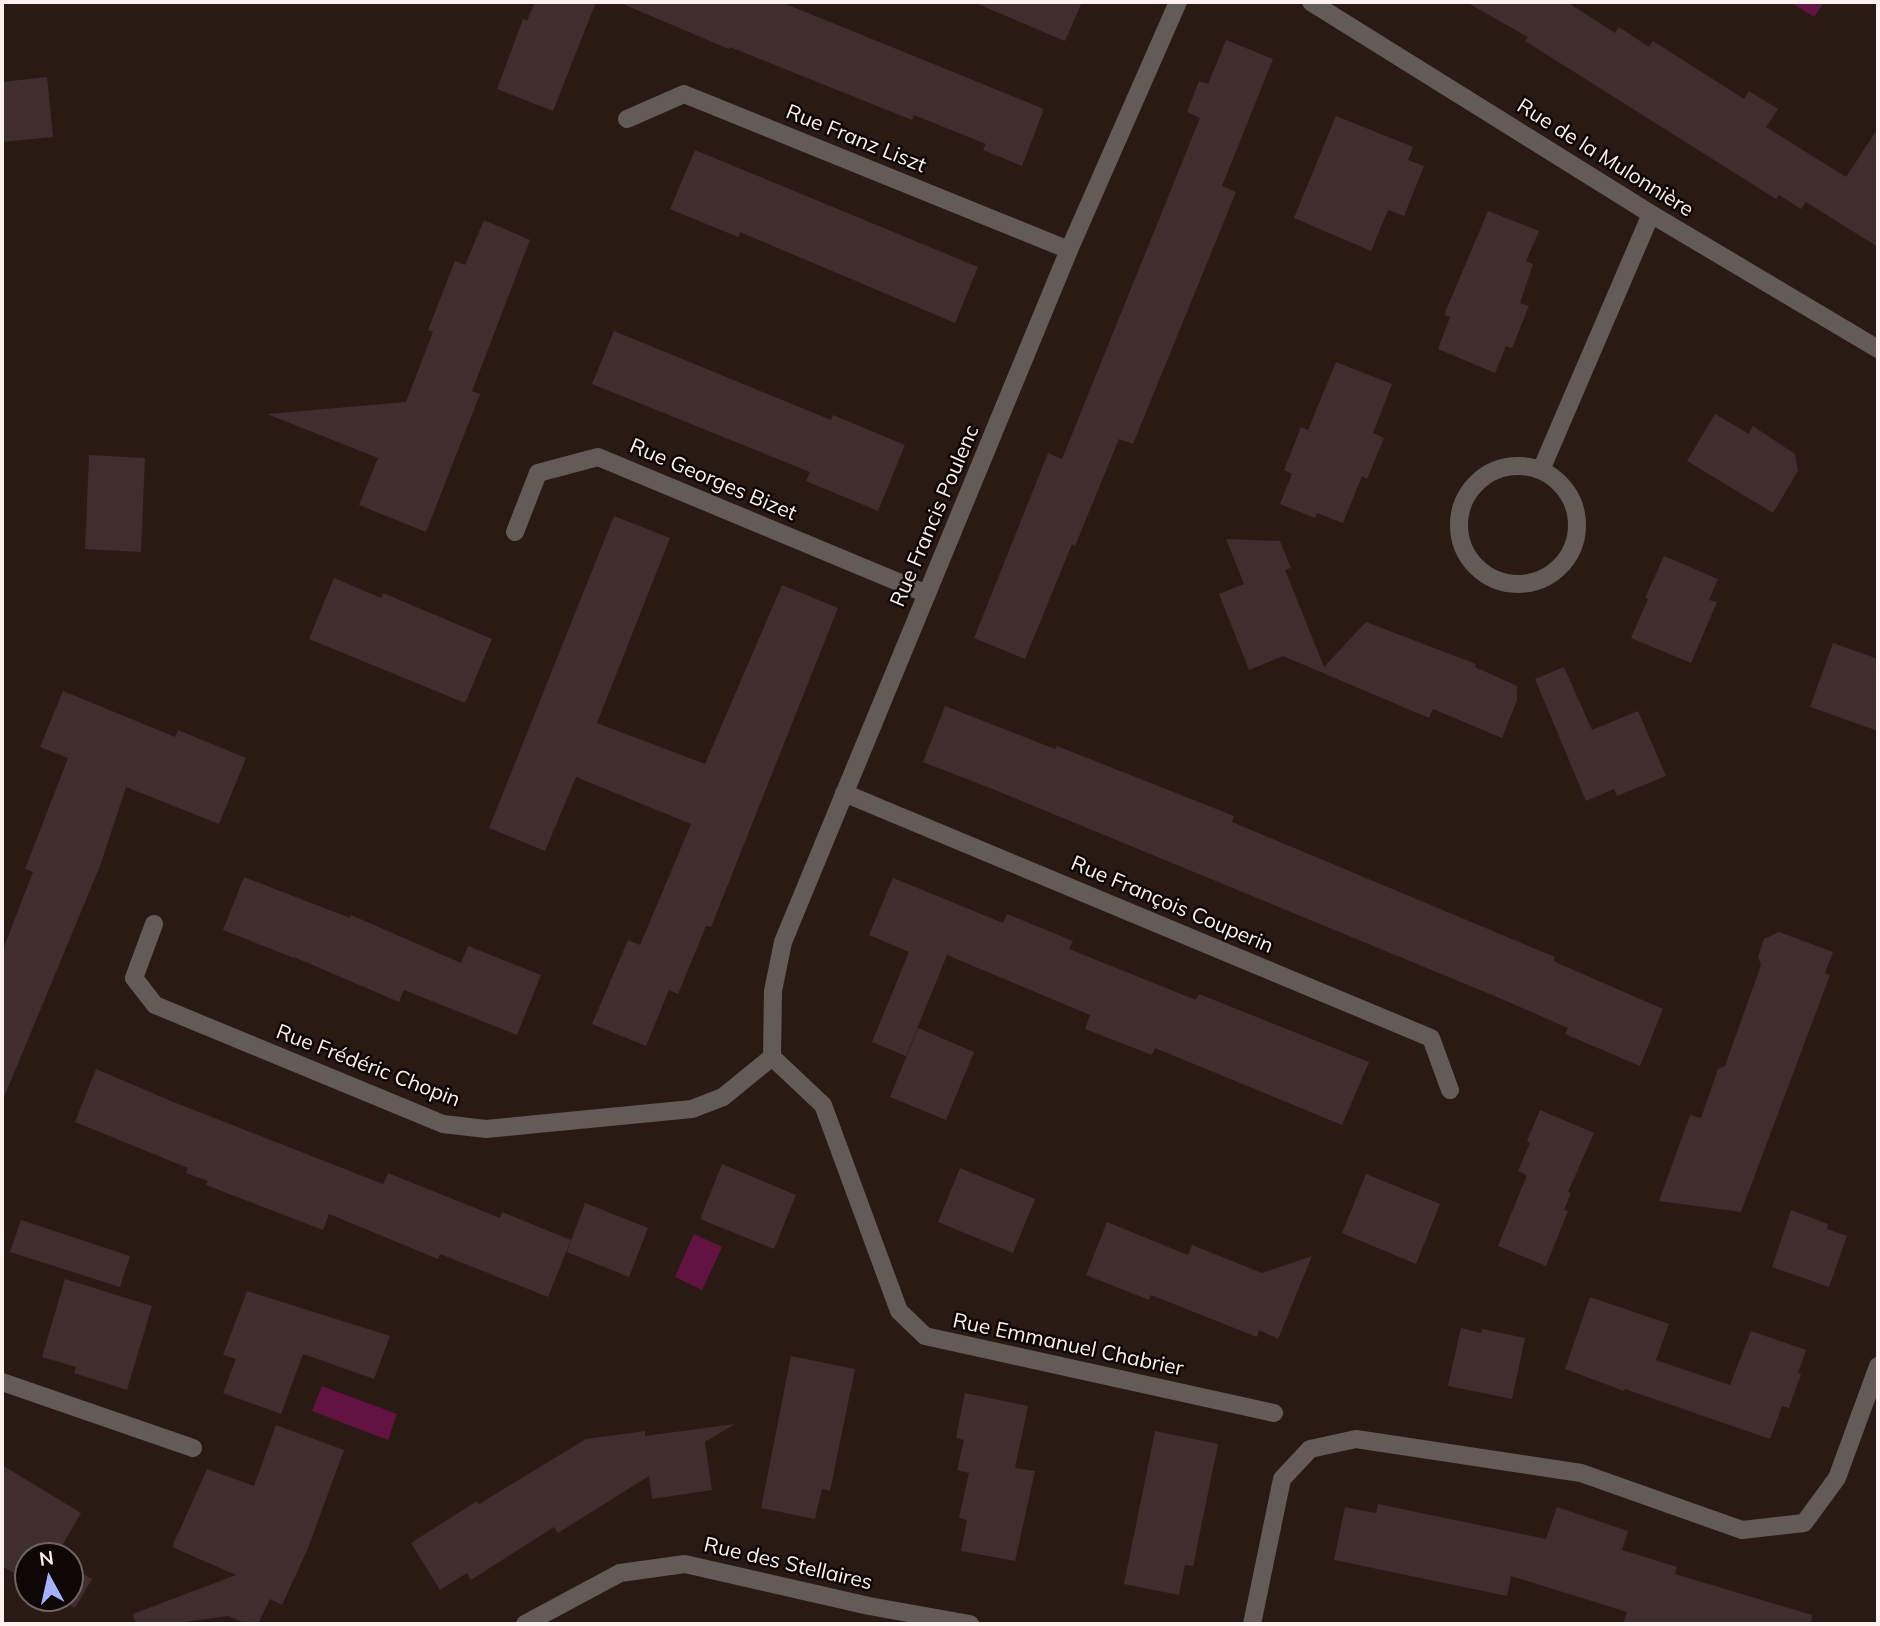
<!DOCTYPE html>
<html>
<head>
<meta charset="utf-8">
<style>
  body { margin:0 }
  #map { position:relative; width:1880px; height:1626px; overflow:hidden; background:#2a1a14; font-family:Mulish,sans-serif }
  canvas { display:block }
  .frame { position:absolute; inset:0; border:4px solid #fdf1ed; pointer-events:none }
  .north { position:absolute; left:14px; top:1542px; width:70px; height:70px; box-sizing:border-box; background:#0e0705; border:2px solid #6e6562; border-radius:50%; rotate:352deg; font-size:19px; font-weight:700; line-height:28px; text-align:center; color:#fdf1ed }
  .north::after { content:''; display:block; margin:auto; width:24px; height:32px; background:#a3b2fd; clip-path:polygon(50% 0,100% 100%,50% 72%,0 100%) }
</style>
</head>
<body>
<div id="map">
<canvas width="1880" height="1626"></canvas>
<div class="frame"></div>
<div class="north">N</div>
</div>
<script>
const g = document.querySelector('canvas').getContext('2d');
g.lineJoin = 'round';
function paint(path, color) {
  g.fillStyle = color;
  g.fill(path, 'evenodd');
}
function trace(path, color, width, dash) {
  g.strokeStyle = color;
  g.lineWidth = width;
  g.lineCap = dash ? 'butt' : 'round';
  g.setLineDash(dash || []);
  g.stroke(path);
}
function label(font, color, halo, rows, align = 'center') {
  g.font = font + ' Mulish,sans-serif';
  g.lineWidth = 5;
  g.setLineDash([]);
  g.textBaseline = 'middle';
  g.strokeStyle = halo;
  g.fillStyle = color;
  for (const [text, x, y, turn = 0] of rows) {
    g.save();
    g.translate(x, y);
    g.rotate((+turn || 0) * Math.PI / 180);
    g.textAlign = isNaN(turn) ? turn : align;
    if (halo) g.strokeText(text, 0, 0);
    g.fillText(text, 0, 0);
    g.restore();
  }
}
const water = new Path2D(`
  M1790,2H1824L1814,17Z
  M694,1234L722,1247L702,1290L675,1277Z
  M322,1386L397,1414L388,1440L312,1411Z`);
const building = new Path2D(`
  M535,2H596L553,111L497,89L523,19L527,21Z
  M618,2H781L1044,109L1022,166L983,150L986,144L914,115L912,120L730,47L729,49Z
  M973,2H1082L1065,41Z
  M1466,2H1567L1615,33L1619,27L1649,47L1653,41L1744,99L1749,91L1778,109L1766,127L1846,177L1878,128V247L1806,202L1801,209L1779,195L1776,199L1525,41L1528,37Z
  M1226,40L1273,59L1222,186L1236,192L1133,444L1119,439L1075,546L1072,544L1025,659L974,638L1048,453L1062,459L1200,118L1187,112L1199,81L1208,84Z
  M47,77L53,137L2,142V82Z
  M1336,116L1413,147L1408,160L1424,166L1404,216L1388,210L1371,251L1294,218Z
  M695,150L978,267L955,323L740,232L738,237L670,209Z
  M1488,211L1539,231L1526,261L1533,264L1520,303L1529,306L1512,348L1506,346L1495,373L1438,349L1450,317L1444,315Z
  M484,220L530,240L472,391L480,394L426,532L359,505L378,458L267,414L406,402L433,332L428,330L455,261L465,265Z
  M614,331L831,420L833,415L905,445L878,511L806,481L810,472L592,384Z
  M1336,362L1392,384L1373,433L1384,438L1367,479L1362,476L1343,523L1317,513L1315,518L1280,504L1292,474L1284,470L1301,427L1308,430Z
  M1715,414L1749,434L1753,426L1795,454L1798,471L1773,513L1687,461Z
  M89,455L145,458L141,552L85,549Z
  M614,516L670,538L597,723L705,764L782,585L838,608L711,927L706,926L678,994L669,990L646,1046L592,1024L628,940L640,945L691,824L576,777L545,851L489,828Z
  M1226,539L1280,541L1291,568L1285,570L1324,667L1366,622L1476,664L1475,667L1517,686V700L1502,738L1433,709L1429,718L1283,656L1249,670L1219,594L1244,584Z
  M1664,556L1718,579L1709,600L1717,602L1691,663L1631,638L1648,599L1645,598Z
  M334,578L381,598L383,593L492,639L465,703L309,639Z
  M1833,643L1878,659V731L1810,707Z
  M1564,667L1592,730L1638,711L1666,776L1617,796L1614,789L1586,801L1535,679Z
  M63,691L175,737L178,730L246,758L219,824L126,787L100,866L2,1102V952L33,872L25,869L68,758L40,747Z
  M945,706L1055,749L1057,746L1234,816L1232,822L1555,957L1553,961L1663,1009L1640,1066L1565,1034L1568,1028L1497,997L995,790L923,762Z
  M244,877L350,918L351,915L461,963L468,946L541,975L517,1035L404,990L399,1002L294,957V958L223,930Z
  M893,878L1003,923L1007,914L1073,941L1069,949L1196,1000L1199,994L1369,1062L1342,1125L1155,1048L1152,1055L1085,1029L1090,1015L947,955L906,1056L872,1042L909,952L869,935Z
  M1779,932L1833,952L1825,973L1830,975L1741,1212L1659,1201L1690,1115L1701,1118L1718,1069L1725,1066L1761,965L1758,957L1764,939Z
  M918,1028L974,1052L946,1120L890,1097Z
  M96,1069L171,1101L383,1184L388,1173L500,1218L502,1212L571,1240L548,1297L440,1254L438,1259L329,1214L323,1230L206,1185L208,1181L186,1173L188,1168L75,1122Z
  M1540,1110L1594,1133L1568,1192L1571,1193L1564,1210L1568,1211L1546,1266L1498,1246L1527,1175L1518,1171L1530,1143L1527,1141Z
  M722,1164L796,1195L774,1249L700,1219Z
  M960,1168L1035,1199L1013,1253L938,1222Z
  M1366,1174L1440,1204L1416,1264L1342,1233Z
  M585,1203L648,1228L629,1277L567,1252Z
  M1791,1210L1828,1224L1827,1229L1847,1236L1829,1287L1772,1267Z
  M21,1220L130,1256L120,1287L10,1252Z
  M1107,1222L1188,1255L1192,1245L1262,1273L1312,1256L1278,1339L1259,1330L1257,1337L1151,1295L1149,1300L1086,1275Z
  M65,1279L152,1306L127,1390L74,1373L76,1367L42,1357Z
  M247,1291L390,1336L374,1379L303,1354L281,1414L223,1393L236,1359L223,1355Z
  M1590,1297L1669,1324L1656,1360L1730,1385L1751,1331L1806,1350L1798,1373L1801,1374L1789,1408L1782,1406L1770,1439L1625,1389L1624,1391L1565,1369Z
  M1461,1328L1481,1333L1482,1329L1525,1338L1512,1399L1448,1386Z
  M791,1356L855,1369L830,1491L822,1489L815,1519L761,1508Z
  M965,1393L1028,1406L1015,1468L1035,1471L1015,1561L961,1551L967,1520L959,1518L969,1473L957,1470L964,1440L956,1438Z
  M735,1424L705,1442L712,1490L652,1499L649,1476L558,1533L554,1527L471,1580L467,1573L440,1590L411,1543L477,1501L479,1504L586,1439L645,1431V1436Z
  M276,1425L344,1450L308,1548L282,1605L270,1599L258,1624H247L228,1616L169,1624H136L133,1614L236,1575L172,1547L207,1469L254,1486Z
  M1155,1431L1218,1444L1193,1566L1185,1565L1179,1595L1124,1584Z
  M2,1465L81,1513L56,1556H28V1581L2,1566Z
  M1378,1504L1546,1539L1557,1507L1628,1531L1622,1550L1677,1567L1675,1574L1812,1615L1811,1624H1623L1627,1612L1511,1576L1507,1596L1334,1560L1345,1507L1376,1513Z
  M70,1566L92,1579L75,1608L58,1598H70Z`);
const minor = new Path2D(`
  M1311,2L1651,214L1878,349
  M627,119L684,94L1069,250
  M1459 525a59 59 0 1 1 118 0a59 59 0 1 1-118 0Z
  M1541,470L1651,214
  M515,532L538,473L598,457L927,594
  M844,793L1431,1038L1450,1090
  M154,924L134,978L155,1005L443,1124L486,1129L692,1109L723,1097L772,1057
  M772,1057L773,991L783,942L1069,250L1178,2
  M772,1057L823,1105L899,1311L925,1336L1274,1413
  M2,1382L193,1448
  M525,1624L620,1573L685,1564L869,1606L970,1624
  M1252,1624L1282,1479L1310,1449L1356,1439L1581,1473L1742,1530L1804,1523L1837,1478L1878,1366`);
const streetNames = [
  ["Rue Franz Liszt",856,139,22],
  ["Rue de la Mulonnière",1605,158,32],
  ["Rue Georges Bizet",713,480,23],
  ["Rue Francis Poulenc",935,516,-67],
  ["Rue François Couperin",1172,905,23],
  ["Rue Frédéric Chopin",368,1066,21],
  ["Rue Emmanuel Chabrier",1068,1345,12],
  ["Rue des Stellaires",788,1564,13]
];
paint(water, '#621341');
paint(building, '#402d2e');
trace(minor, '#635c56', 18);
label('21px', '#fdf1ed', '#0e0705', streetNames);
</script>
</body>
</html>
